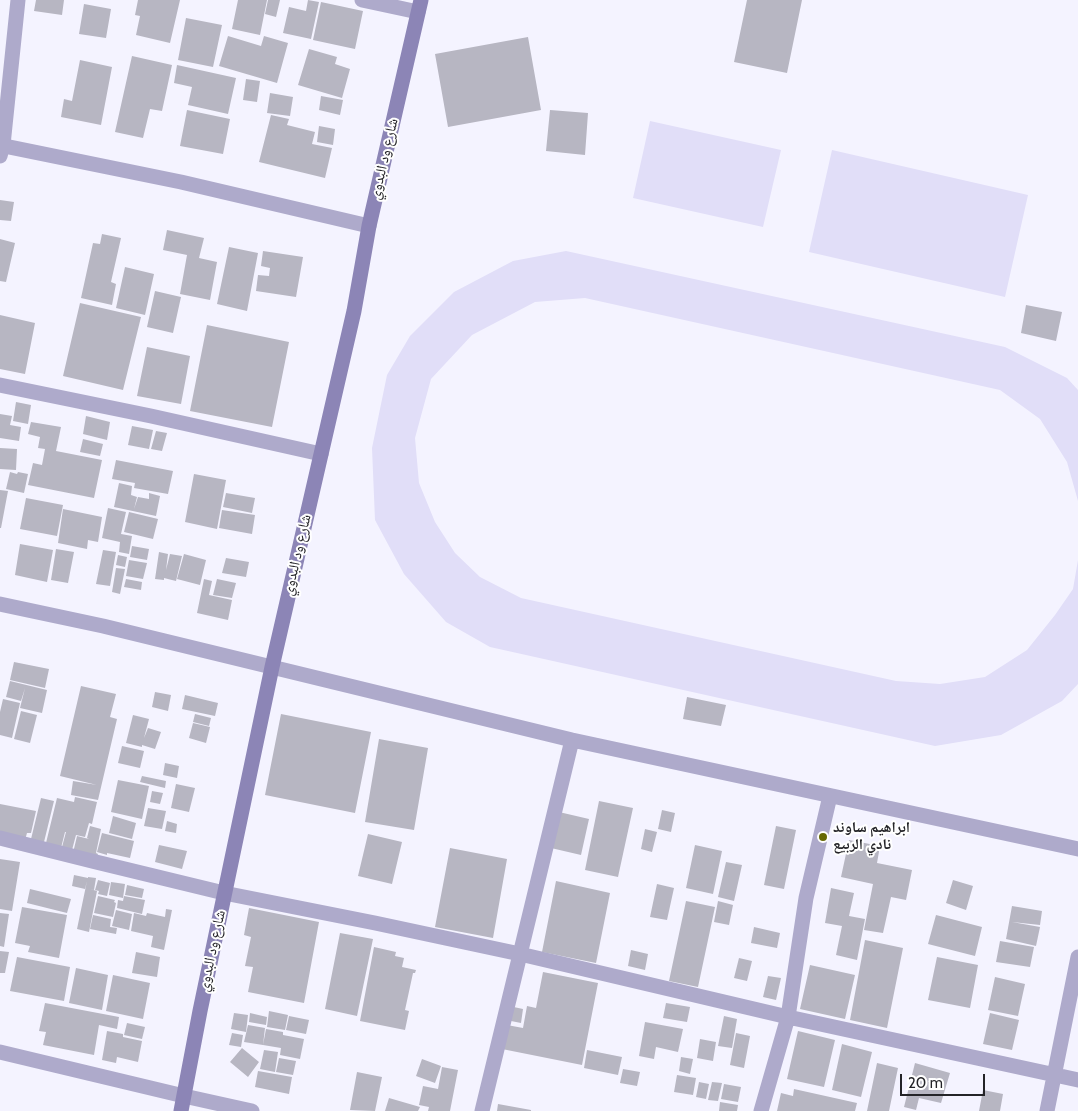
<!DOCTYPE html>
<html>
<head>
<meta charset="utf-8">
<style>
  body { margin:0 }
  #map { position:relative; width:1078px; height:1111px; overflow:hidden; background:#f4f3ff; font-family:Cabin,sans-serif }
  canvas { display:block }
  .scale { position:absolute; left:900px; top:1074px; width:85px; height:22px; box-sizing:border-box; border:2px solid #242428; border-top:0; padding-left:6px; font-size:15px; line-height:18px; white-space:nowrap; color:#242428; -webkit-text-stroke:4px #fff; paint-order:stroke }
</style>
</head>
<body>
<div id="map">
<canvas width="1078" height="1111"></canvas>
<div class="scale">20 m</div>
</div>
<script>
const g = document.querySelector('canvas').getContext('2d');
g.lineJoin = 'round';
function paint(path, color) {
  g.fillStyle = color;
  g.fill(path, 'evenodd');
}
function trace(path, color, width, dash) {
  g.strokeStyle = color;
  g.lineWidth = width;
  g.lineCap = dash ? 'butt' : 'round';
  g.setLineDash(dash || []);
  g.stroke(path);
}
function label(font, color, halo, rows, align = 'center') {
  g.font = font + ' Cabin,"Noto Naskh Arabic",sans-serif';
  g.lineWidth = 4;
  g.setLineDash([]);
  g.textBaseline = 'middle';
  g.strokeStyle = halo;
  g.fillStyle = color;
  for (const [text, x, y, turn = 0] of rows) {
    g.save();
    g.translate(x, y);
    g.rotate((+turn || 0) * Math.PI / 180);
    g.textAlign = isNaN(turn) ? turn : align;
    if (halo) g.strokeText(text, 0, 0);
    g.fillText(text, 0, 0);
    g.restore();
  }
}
const green = new Path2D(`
  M650,121L781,150L763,227L633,198Z
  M832,150L1028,195L1005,297L809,252Z
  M566,251L1005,347L1067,378L1078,390V501L1067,462L1040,419L1000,390L585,298L535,302L472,335L431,379L415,438L419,483L435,522L455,553L480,577L521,598L896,681L940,684L985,677L1027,650L1055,615L1073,589L1078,560V684L1062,701L1001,735L935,746L490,647L446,622L404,574L375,520L372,448L387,375L410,336L454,292L513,261Z`);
const building = new Path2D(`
  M36,0H64L62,15L34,11Z
  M138,0H180L170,43L136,35L140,16L135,15Z
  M238,0H267L260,35L232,29Z
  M268,0H280L276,17L265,14Z
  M308,0L319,2L311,39L283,33L289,7L306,11Z
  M747,0H802L787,73L734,62Z
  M321,2L363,11L355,49L313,40Z
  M84,4L111,9L106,38L79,34Z
  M186,18L222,25L213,67L178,60Z
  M228,36L261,46L264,36L288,43L277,83L219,66Z
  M528,37L541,110L448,127L435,54Z
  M309,49L337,57L335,64L350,69L342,98L298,85Z
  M132,56L172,65L162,111L150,109L143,138L115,132Z
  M80,60L112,67L101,125L61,117L64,99L72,101Z
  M177,65L236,78L228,114L188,105L192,87L174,83Z
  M246,79L260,81L257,102L243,100Z
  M270,93L293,97L290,116L267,113Z
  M321,96L343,100L340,115L319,110Z
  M187,110L230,119L223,154L180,146Z
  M550,110L588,113L585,155L546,151Z
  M271,115L289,119L287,125L315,132L312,144L332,148L325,178L259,162Z
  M319,126L335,129L333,145L317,142Z
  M0,200L14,202L11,221L0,220Z
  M167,230L204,238L199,258L217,262L210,300L180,294L187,255L163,250Z
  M102,234L121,238L111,282L116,284L112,305L81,298L93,243L100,244Z
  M0,239L15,243L6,282L0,281Z
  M229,247L258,253L247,311L217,304Z
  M263,251L303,257L296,297L256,291L258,275L269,276L270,268L261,266Z
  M125,267L154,274L145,315L116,308Z
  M155,291L181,297L173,333L147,327Z
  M80,303L141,317L123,390L63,376Z
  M1026,305L1062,312L1056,341L1021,333Z
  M0,315L35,323L25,374L0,369Z
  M207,325L289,342L272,427L190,411Z
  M147,347L190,356L181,404L137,396Z
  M16,402L31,405L28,424L13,421Z
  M0,414L12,416L10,425L21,427L19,441L0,438Z
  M86,416L110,422L107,440L83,434Z
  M31,422L61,427L56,451L102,460L94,498L28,485L33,463L42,465L45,449L38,448L40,437L28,434Z
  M132,426L153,430L149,449L128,445Z
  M156,431L167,433L162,451L151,449Z
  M83,439L103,444L100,456L80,452Z
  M0,448L17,449L16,470L0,469Z
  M116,460L173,471L168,494L134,488L135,483L112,479Z
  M10,472L17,474L18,472L28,474L24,493L6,489Z
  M194,474L226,480L217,529L185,522Z
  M119,483L132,486L131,495L137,497L134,509L138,497L149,499V493L160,496L156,516L114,507Z
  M0,490L8,491L1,528H0Z
  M226,493L255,498L252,513L223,507Z
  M26,498L63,505L57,536L20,529Z
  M108,508L126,512L121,534L132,536L129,554L119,552L120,542L102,538Z
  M63,509L102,517L98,542L88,540L87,549L58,543Z
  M222,510L255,515L252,534L219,528Z
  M129,512L158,519L153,539L124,532Z
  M20,544L53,550L47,582L15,575Z
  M132,546L149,549L147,560L130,557Z
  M56,549L74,552L68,583L51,580Z
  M103,550L116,552L110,586L96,584Z
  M159,552L168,554L166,570L170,554L182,556L176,581L164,578V580L155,579Z
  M184,554L206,560L200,585L177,579Z
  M118,555L127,557L125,567L116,565Z
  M226,558L249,562L246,577L222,573Z
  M129,560L147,563L143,579L126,576Z
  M116,568L125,569L120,594L112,592Z
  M126,579L142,582L141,590L124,587Z
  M204,579L212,581L209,595L232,600L228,620L197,613Z
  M217,579L236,583L232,598L213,595Z
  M14,662L49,669L45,688L10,680Z
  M10,681L47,690L42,713L20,708L25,688L21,701L6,697Z
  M81,686L116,694L110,717L117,719L98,800L71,795L73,781L97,785L60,776Z
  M155,692L171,695L168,711L152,707Z
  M185,695L218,703L215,716L182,709Z
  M687,697L726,705L721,726L683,719Z
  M3,699L20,703L12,738L0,735V712Z
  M21,711L37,715L30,743L14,739Z
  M195,714L211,718L209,726L193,722Z
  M281,714L371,732L355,813L265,795Z
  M133,715L149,719L144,738L148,728L161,732L155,749L142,745V747L126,743Z
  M193,723L210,727L206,743L189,738Z
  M379,739L428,748L414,830L365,822Z
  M122,746L144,751L140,768L118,763Z
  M165,763L179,766L177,778L163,775Z
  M142,776L166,781L165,788L140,782Z
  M118,780L149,786L142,819L111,812Z
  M176,784L195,788L189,812L171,808Z
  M152,791L163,793L160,804L150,802Z
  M75,797L97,802L92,824L89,823L85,837L76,835L72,850L62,847L66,832H65L61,848L45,847L57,798L74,802Z
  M41,798L54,801L44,842L31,839Z
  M599,801L633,808L618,877L585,870Z
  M0,804L36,811L31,833H27L25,840L0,835Z
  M148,808L166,811L162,829L144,826Z
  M662,810L675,813L671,832L658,829Z
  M559,812L589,819L581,855L551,848Z
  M113,816L136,823L132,839L109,833Z
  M167,821L177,824L176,833L165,831Z
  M90,826L101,829L96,853L98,854L96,859L73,853L77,836L89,839L87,838Z
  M776,826L796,830L784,889L764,885Z
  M645,829L657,832L652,852L641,849Z
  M102,833L134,841L130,858L107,853V855L97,852Z
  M368,834L402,842L392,884L358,876Z
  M849,840L880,846L877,863L912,870L906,900L891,897L883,933L864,930L873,884L841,877Z
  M159,845L187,851L182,869L155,862Z
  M695,845L722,851L713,894L686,888Z
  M450,848L507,859L493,938L435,927Z
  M0,859L20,862L12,911L0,909Z
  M726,862L742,865L734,901L718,897Z
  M74,875L88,878V877L96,878L94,890L90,889L97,891L89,932L77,929L87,881L85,889L72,886Z
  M98,880L110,883L107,896L98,894L99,891L95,890Z
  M953,880L973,886L966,910L946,903Z
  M556,881L610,893L596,963L542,952Z
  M111,882L125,884L123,898L109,895Z
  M657,884L674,888L667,920L650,917Z
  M127,885L144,889L142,898L125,895Z
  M831,888L854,893L849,916L865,919L857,960L836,955L842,926L825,923Z
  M30,889L71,899L67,913L27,903Z
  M98,896L115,900L114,902L116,903L113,917L94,913Z
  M124,896L145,900L142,914L117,908L118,900L123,901Z
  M686,901L715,907L698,987L669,981Z
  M718,901L733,905L729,925L714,922Z
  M1012,906L1042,911L1040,925L1012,922L1040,927L1036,946L1006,939Z
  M22,907L67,915L59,958L28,952L30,946L15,943Z
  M249,908L319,922L304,1003L248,992L253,967L245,966L251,937L244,935Z
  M166,909L172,910L164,950L151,947L153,936L131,931L134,913L146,916L147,913L165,917Z
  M116,910L132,914L129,930L112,926Z
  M0,913L9,914L4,947L0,946Z
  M93,915L111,919L110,927L117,928L116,934L90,929Z
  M936,915L982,927L975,956L928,944Z
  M754,927L780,933L777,948L751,943Z
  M340,933L373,939L357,1016L325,1009Z
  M865,940L903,948L887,1028L850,1020Z
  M1000,941L1034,947L1030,967L996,962Z
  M374,947L396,952L395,956L404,958L402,967L416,970L415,973H413L405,1010L409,1011L405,1030L360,1021Z
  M631,950L648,954L645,970L628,966Z
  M0,951L9,952L5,973H0Z
  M136,952L160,957L157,977L132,973Z
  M17,957L70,967L64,1001L10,991Z
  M937,957L978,965L970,1008L928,1000Z
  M739,958L752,961L747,981L734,978Z
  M810,965L855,975L845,1019L800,1009Z
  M76,968L108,975L102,1010L69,1003Z
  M543,972L598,983L582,1065L502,1049L507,1025L523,1028L527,1006L536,1008Z
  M113,975L150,983L143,1019L106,1011Z
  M768,976L781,978L776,1000L763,997Z
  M995,977L1025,984L1018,1016L988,1010Z
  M45,1003L119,1017L117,1029L99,1025L94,1055L43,1045L46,1032L39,1031Z
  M666,1003L690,1007L687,1022L663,1018Z
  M509,1006L523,1009L521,1023L506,1020Z
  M269,1011L288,1015L285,1030L267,1027Z
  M234,1013L248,1015L246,1032L231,1029Z
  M250,1013L267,1017L266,1025L249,1022Z
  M990,1013L1019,1020L1012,1050L983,1044Z
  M289,1016L309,1020L306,1034L286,1030Z
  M724,1016L737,1019L732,1048L718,1046Z
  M645,1022L683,1029L678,1052L656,1047L654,1059L639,1056Z
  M127,1023L145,1027L142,1039L124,1035Z
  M248,1025L265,1028L263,1045L244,1042Z
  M266,1029L283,1032V1035L304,1039L300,1059L280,1055L281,1048L263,1045Z
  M107,1031L123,1034V1037L142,1041L138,1062L117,1057L116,1063L102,1060Z
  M798,1031L835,1040L824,1087L787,1079Z
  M232,1033L243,1035L241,1047L229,1045Z
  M736,1033L750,1036L744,1068L730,1065Z
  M700,1039L716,1042L713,1061L697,1058Z
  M842,1044L872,1052L861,1097L832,1090Z
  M242,1048L259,1062L248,1077L230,1062Z
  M264,1050L278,1052L275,1072L260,1069Z
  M587,1050L622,1057L618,1075L584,1068Z
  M681,1057L693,1059L690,1074L679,1071Z
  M279,1058L296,1061L293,1075L276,1072Z
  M422,1059L441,1066L435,1083L416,1076Z
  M877,1063L898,1068L889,1111H867Z
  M915,1063L950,1073L941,1103L919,1098L916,1110L904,1107Z
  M442,1067L458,1070L450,1111H428L429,1107L419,1105L423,1086L438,1089Z
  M623,1069L640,1072L637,1086L620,1083Z
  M258,1071L292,1077L289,1094L255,1087Z
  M357,1072L382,1077L375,1111L350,1110Z
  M677,1075L696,1078L693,1095L674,1092Z
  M699,1082L709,1084L706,1099L696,1097Z
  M712,1082L722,1083L718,1101L708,1100Z
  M724,1084L741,1087L738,1102L721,1099Z
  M794,1089L857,1103L855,1111H777L781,1093L793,1096Z
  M983,1090L1003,1094L1000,1111H979Z
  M389,1098L420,1107L418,1111H385Z
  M720,1102L738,1105L737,1111H719Z
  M498,1104L531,1110V1111H497Z`);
const street = new Path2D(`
  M362,0L418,12
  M0,145L181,182L369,226
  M0,156L3,145L18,0
  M0,385L151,416L321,454
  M0,604L103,626L572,740L1078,849
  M0,838L96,862L224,893L375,923L520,954L788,1017L1078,1080
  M0,1052L184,1096L252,1111
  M482,1111L572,740
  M761,1111L788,1017L806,898L830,796
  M1047,1111L1078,957`);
const secondary = new Path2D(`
  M181,1111L200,1011L272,667L354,311L369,226L421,0`);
const markers = [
  [823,837,5,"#656704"]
];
const streetNames = [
  ["شارع ود البدوي",384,159,-77],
  ["شارع ود البدوي",297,555,-77],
  ["شارع ود البدوي",212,951,-78]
];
const poiNames = [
  ["ابراهيم ساوند",833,828],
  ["نادي الربيع",833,845]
];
paint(green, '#e1def8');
paint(building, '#b7b6c2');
trace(street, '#aeaacb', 15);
trace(secondary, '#8c85b6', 15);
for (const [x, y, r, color] of markers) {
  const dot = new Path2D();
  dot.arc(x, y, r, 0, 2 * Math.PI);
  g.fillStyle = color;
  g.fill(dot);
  trace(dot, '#fff', 2);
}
label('15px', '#242428', '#fff', streetNames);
label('bold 15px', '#242428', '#fff', poiNames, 'left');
</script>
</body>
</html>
